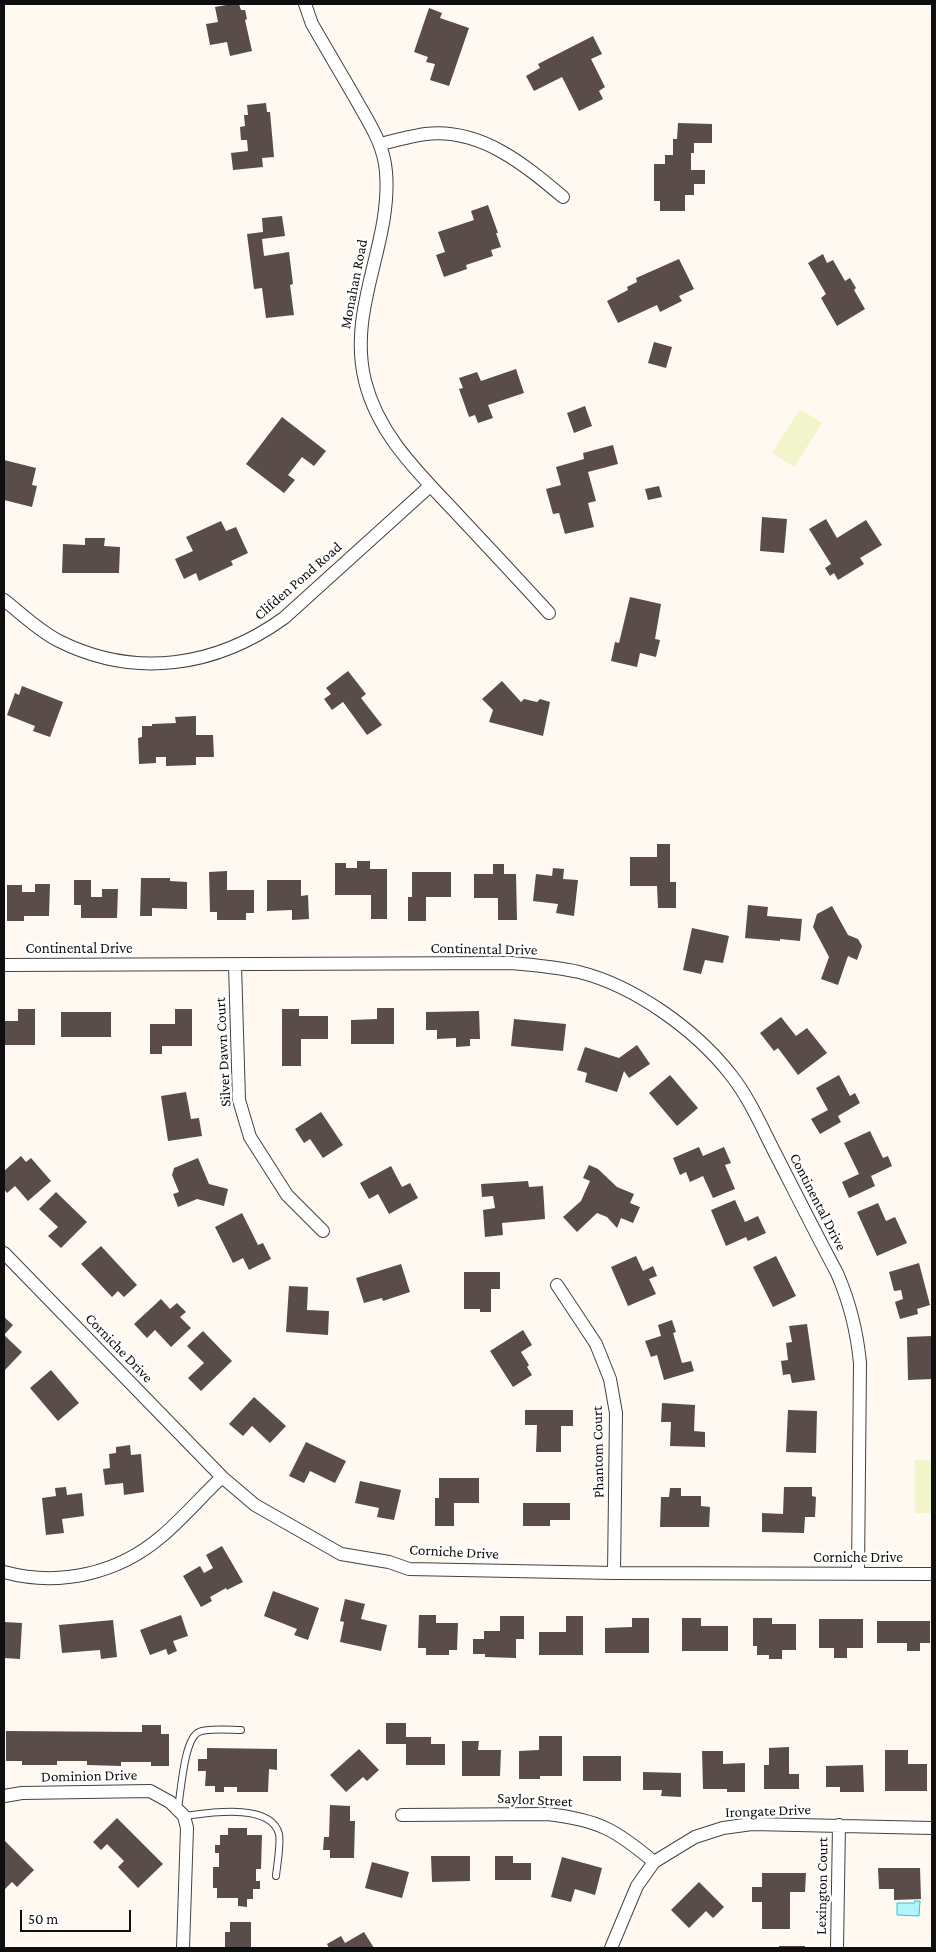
<!DOCTYPE html>
<html>
<head>
<meta charset="utf-8">
<style>
  body { margin:0 }
  #map { position:relative; width:936px; height:1952px; overflow:hidden; background:#fff9f2; font-family:"Crimson Pro",serif }
  canvas { display:block }
  .frame { position:absolute; inset:0; border:5px solid #0f0f0f; pointer-events:none }
  .scale { position:absolute; left:20px; top:1910px; width:111px; height:22px; box-sizing:border-box; border:2px solid #0f0f0f; border-top:0; padding-left:6px; font-size:15px; line-height:18px; white-space:nowrap; color:#0f0f0f; -webkit-text-stroke:4px #fff; paint-order:stroke }
</style>
</head>
<body>
<div id="map">
<canvas width="936" height="1952"></canvas>
<div class="frame"></div>
<div class="scale">50 m</div>
</div>
<script>
const g = document.querySelector('canvas').getContext('2d');
g.lineJoin = 'round';
function paint(path, color) {
  g.fillStyle = color;
  g.fill(path, 'evenodd');
}
function trace(path, color, width, dash) {
  g.strokeStyle = color;
  g.lineWidth = width;
  g.lineCap = dash ? 'butt' : 'round';
  g.setLineDash(dash || []);
  g.stroke(path);
}
function label(font, color, halo, rows, align = 'center') {
  g.font = font + ' "Crimson Pro",serif';
  g.lineWidth = 5;
  g.setLineDash([]);
  g.textBaseline = 'middle';
  g.strokeStyle = halo;
  g.fillStyle = color;
  for (const [text, x, y, turn = 0] of rows) {
    g.save();
    g.translate(x, y);
    g.rotate((+turn || 0) * Math.PI / 180);
    g.textAlign = isNaN(turn) ? turn : align;
    if (halo) g.strokeText(text, 0, 0);
    g.fillText(text, 0, 0);
    g.restore();
  }
}
const pitch = new Path2D(`
  M800,409L822,423L794,467L772,453Z
  M915,1460H932V1513H915Z`);
const water = new Path2D(`
  M915,1901H920L919,1916L897,1915V1903H914Z`);
const building = new Path2D(`
  M232,4H239L241,10H245L247,19L245,20L252,51L230,56L227,42L210,45L206,24L218,22L215,7Z
  M429,8L442,13L440,18L469,28L449,86L430,80L435,64L426,62L428,57L414,52Z
  M593,36L602,54L591,59L605,87L599,91L603,99L579,111L562,77L534,91L526,76L540,68L538,64Z
  M266,103L267,112H270L274,157L262,158L263,167L233,170L231,153L248,151L247,140H241L240,127L245,126L244,115H248L247,105Z
  M678,123L712,124V143H694V153H691V170H705V184H694V195H685V211H660V201H654V164H665V155H673V139H677Z
  M488,205L498,233H496L501,247L491,250L493,256L466,265L467,269L444,277L436,255L445,252L438,232L474,220L471,211Z
  M282,216L285,236L262,239L264,256L289,252L293,284L290,285L294,315L266,318L262,288L254,289L247,234L263,232L262,218Z
  M823,254L827,263L833,260L845,281L850,278L856,288L854,290L865,309L837,326L821,298L826,294L808,263Z
  M679,259L694,289L679,296L682,301L660,312L657,305L618,323L607,301L628,290L627,287L637,282L636,278Z
  M654,342L672,347L666,368L648,363Z
  M516,369L524,393L488,405L493,418L478,423L475,415L469,417L459,389L463,388L459,378L477,372L481,381Z
  M585,406L592,426L574,433L567,413Z
  M282,417L326,451L314,466L302,457L288,475L295,480L284,493L246,464Z
  M613,445L618,464L588,472L596,501L588,503L594,527L565,534L559,513L553,514L546,489L561,485L556,467L584,459L583,453Z
  M4,460L36,468L32,485L37,486L32,507L4,500Z
  M659,486L662,497L648,500L645,489Z
  M762,517L787,519L784,553L760,551Z
  M826,519L837,538L866,520L882,545L860,558L864,564L838,580L834,573L830,576L825,568L831,564L809,529Z
  M221,521L226,531L236,527L248,553L231,561L233,565L199,581L196,573L184,579L175,559L193,551L186,537Z
  M85,538H105L104,546L120,547L119,573H62L63,544L85,545Z
  M630,597L661,604L655,639L660,640L656,657L640,653L637,667L611,661L615,642L619,643Z
  M348,671L366,694L361,698L382,725L367,735L343,702L332,710L324,699L331,694L326,688Z
  M502,681L521,702L524,699L537,702L540,699L550,702L543,736L489,722L493,710L482,699Z
  M22,686L63,702L50,737L33,731L35,726L7,715L15,693L19,695Z
  M196,716V735H213L214,757H196V765L166,766V757H156V763L139,764L138,738L142,737V726H152V724L176,723L175,717Z
  M657,844H670V882H676V908H658L657,886H630V857H657Z
  M357,861H370V869H387V919H371V895H335V863H346V868H357Z
  M493,864H504V874H516L517,920H498V898H474V874H493Z
  M553,868L564,869L563,879L578,880L574,916L556,913L558,904L533,901L536,874L552,876Z
  M227,871V890H254V913H246V920H217V912H210L209,872Z
  M412,872H451V897H426V921H408V897H412Z
  M141,878H170V881L187,882V909L152,908V916H140Z
  M74,880H91V897H102V889H118L117,918H81V905H74Z
  M267,880H301V896L308,895L309,919L292,920V910L267,911Z
  M35,884H50L49,916H24V921H7V885H22V892H35Z
  M748,905L768,907L767,916L802,919L800,941L780,939V941L745,938Z
  M832,906L848,935L858,939L862,946L857,960L848,956L838,985L821,979L829,957L813,927L817,914Z
  M692,928L729,936L723,963L705,960L701,974L683,970Z
  M377,1008H394V1044H351V1020L377,1019Z
  M18,1009H35V1045H4V1021H18Z
  M175,1009H192V1046H162V1054H150V1024H175Z
  M282,1009H299V1016H328V1039H301V1066H282Z
  M479,1011L480,1039H470V1046L456,1047V1038L437,1039V1030H426V1012Z
  M61,1012H111V1037H61Z
  M781,1017L796,1036L807,1028L827,1053L798,1075L778,1048L774,1051L760,1033Z
  M514,1019L566,1024L563,1051L511,1046Z
  M637,1045L650,1064L629,1078L624,1071L617,1092L585,1082L587,1073L577,1070L585,1047L619,1058Z
  M670,1075L698,1108L677,1126L649,1093Z
  M839,1075L850,1096L855,1093L860,1103L838,1116L841,1122L820,1134L811,1119L828,1110L816,1088Z
  M186,1092L191,1119L199,1118L202,1136L168,1141L161,1096Z
  M321,1112L343,1145L323,1158L310,1139L304,1143L295,1129Z
  M870,1131L883,1158L888,1156L892,1166L871,1176L875,1186L849,1198L842,1182L859,1174L844,1143Z
  M699,1147L703,1156L724,1147L731,1163L725,1165L735,1189L713,1198L703,1176L690,1182L686,1172L680,1175L673,1158Z
  M21,1156L26,1162L31,1158L51,1181L28,1201L15,1186L7,1193L4,1189V1171Z
  M198,1158L209,1184L228,1189L224,1206L197,1199L178,1207L173,1194L179,1192L172,1175L174,1168Z
  M589,1165L598,1169L617,1187L634,1194L630,1203L640,1207L633,1223L621,1218L617,1228L607,1217L597,1213L577,1232L563,1217L581,1201L590,1181L583,1178Z
  M391,1166L402,1187L410,1183L418,1198L389,1214L378,1194L369,1199L360,1183Z
  M528,1181L529,1187L543,1186L545,1219L502,1223L503,1235L485,1237L483,1210L495,1208L493,1196L482,1197L481,1184Z
  M56,1192L87,1222L61,1248L48,1236L58,1227L39,1209Z
  M735,1200L745,1222L758,1216L766,1233L748,1241L746,1237L726,1246L711,1210Z
  M878,1203L886,1221L895,1217L907,1243L877,1256L857,1212Z
  M242,1213L258,1245L263,1243L271,1259L249,1270L243,1258L233,1263L215,1227Z
  M101,1246L137,1285L124,1297L118,1291L112,1297L81,1264Z
  M636,1256L643,1271L653,1266L657,1276L649,1279L656,1294L628,1306L611,1267Z
  M776,1256L796,1296L773,1307L753,1267Z
  M919,1263L930,1305L917,1309L918,1314L900,1319L895,1302L903,1299L901,1290L894,1291L889,1272Z
  M401,1264L410,1292L383,1301L382,1298L364,1303L356,1278Z
  M464,1272H500V1289H491V1312H480V1309H464Z
  M289,1286L308,1287L307,1310L329,1311L328,1335L286,1332Z
  M161,1299L170,1309L177,1303L186,1312L180,1317L191,1328L171,1347L155,1330L147,1338L134,1324Z
  M4,1317L13,1325L4,1335L22,1352L4,1371Z
  M672,1320L676,1332L673,1333L682,1363L691,1361L694,1371L664,1380L657,1355L651,1357L645,1341L661,1336L658,1325Z
  M807,1324L815,1380L792,1383L790,1374L783,1375L781,1361L788,1360L786,1343L792,1342L789,1326Z
  M523,1330L532,1345L521,1352L529,1365L527,1367L532,1375L513,1387L490,1351Z
  M203,1331L232,1361L201,1391L188,1378L204,1363L187,1346Z
  M932,1336V1379L908,1380L907,1337Z
  M51,1370L79,1403L58,1421L30,1388Z
  M254,1397L286,1426L270,1443L252,1426L243,1436L229,1424Z
  M662,1403L695,1405L694,1431L705,1432V1447L670,1446L671,1422H661Z
  M525,1410H573V1426H561V1452H536L537,1425H525Z
  M788,1410L817,1411L816,1453L786,1452Z
  M306,1442L346,1461L335,1483L310,1471L304,1483L289,1476Z
  M130,1445L131,1455L141,1454L144,1492L124,1495L123,1483L105,1485L103,1469L110,1468L109,1454L116,1453V1447Z
  M439,1478H479V1503H454V1526H435V1498H439Z
  M360,1481L401,1490L394,1520L377,1517L379,1508L355,1503Z
  M66,1487L67,1495L82,1493L84,1516L62,1519L64,1533L46,1535L42,1498L56,1496L55,1488Z
  M784,1487H812V1496L816,1497L815,1517H805L804,1533L762,1532V1513L783,1514Z
  M670,1488H681V1496H701V1506L710,1507L709,1527H660L661,1497H669Z
  M523,1503H570V1520H550V1526H523Z
  M222,1546L243,1582L227,1590L226,1588L210,1597L212,1601L201,1607L183,1576L200,1566L204,1573L213,1568L206,1555Z
  M273,1591L319,1608L308,1640L294,1635L297,1629L264,1616Z
  M345,1599L365,1604L361,1619L387,1625L381,1651L340,1642L344,1622L340,1621Z
  M181,1615L188,1636L173,1641L177,1651L168,1655L166,1649L150,1655L140,1630Z
  M419,1615H436V1623H458L457,1650H449V1655H426V1648H418Z
  M500,1616H524V1639H516V1658L485,1657V1654H473V1639H484V1631H500Z
  M566,1616H583V1655H539V1632H566Z
  M632,1618H649V1653H605V1628L632,1627Z
  M682,1618H701V1626H728V1651H682Z
  M753,1618H772V1624H796V1650H782V1659H769V1655H757V1646H753Z
  M819,1619H863V1648H847V1658H834V1648H819Z
  M113,1620L117,1657L101,1659L100,1650L62,1653L59,1625Z
  M877,1621H930V1643H920V1651H907V1643H877Z
  M4,1622L22,1623L20,1659L4,1658Z
  M386,1723H406V1737H431V1744H445V1765H406V1744H386Z
  M142,1725H161V1734H169V1766H151V1762H121V1766L87,1765V1761H57V1765H22V1761H6V1731L142,1732Z
  M539,1736H562V1776H540V1779H519V1751L539,1750Z
  M462,1741H479L478,1750H501L500,1776H462Z
  M789,1747V1774H799V1789H764V1765H769V1748Z
  M207,1748L277,1749V1770L269,1769L268,1792H237V1787H224V1792H215V1786H205L206,1771H198V1759H207Z
  M359,1749L379,1770L367,1781L363,1777L346,1792L330,1775Z
  M885,1750H908V1764H927V1791H885Z
  M702,1751H723V1764L745,1763V1792H727V1789H703Z
  M583,1756H621V1781H583Z
  M863,1765L864,1792H840V1787H826V1766Z
  M643,1772L681,1773V1797L661,1796L662,1790H643Z
  M330,1805L350,1806V1821H355L354,1858H330V1850H323L324,1837H329Z
  M117,1818L163,1864L138,1888L118,1867L124,1861L107,1844L101,1850L93,1842Z
  M228,1828H247V1835H262L261,1869H256V1881H260V1889H253V1899H247V1907L238,1906V1898H217V1888H213V1867H219V1853H215V1845H220V1835H228Z
  M4,1840L34,1870L17,1887L12,1882L4,1890Z
  M431,1856H470V1881L432,1882Z
  M495,1856H513V1863H531V1880H495Z
  M562,1857L602,1868L595,1895L575,1889L571,1902L551,1897Z
  M372,1862L409,1872L402,1898L365,1888Z
  M878,1868H920L921,1899L894,1900V1889H879Z
  M762,1873H806L805,1892H790V1929H762V1902H752V1887H762Z
  M699,1882L724,1907L713,1918L706,1911L689,1928L671,1910Z
  M230,1922H251V1948H225V1932H230Z
  M364,1932L374,1948H329L327,1944L341,1936L345,1943Z
  M779,1946H805V1948H779Z`);
const service = new Path2D(`
  M178,1808C181,1792 184,1738 199,1732C207,1728 231,1730 241,1730
  M184,1816C208,1813 271,1802 279,1834C281,1844 277,1865 276,1876`);
const minor = new Path2D(`
  M305,4L312,24C326,48 340,72 354,96C367,120 384,143 386,172C392,244 347,308 365,381C379,437 421,475 459,516C489,548 519,580 549,613
  M381,144C396,140 411,136 426,134C481,128 525,165 563,197
  M4,600C22,614 39,631 59,641C135,679 216,667 284,618L430,486
  M4,965L511,963C534,965 557,967 579,972C635,986 696,1030 731,1075C750,1099 762,1128 776,1155C796,1194 816,1234 837,1273C850,1303 857,1331 860,1363L858,1573
  M235,965L239,1100L250,1137L287,1195L323,1231
  M4,1253L222,1477L255,1505L341,1554L389,1562L409,1569L614,1573L932,1574
  M557,1285L596,1344L610,1379L616,1413L614,1573
  M4,1572C59,1587 118,1574 162,1536C183,1518 202,1496 222,1477
  M4,1796L22,1793L150,1791L170,1802L184,1816L187,1828L183,1948
  M402,1815L548,1814C599,1820 616,1830 654,1862
  M611,1948L637,1886L654,1862L695,1837L723,1828L752,1824L932,1828
  M837,1948L839,1825`);
const streetNames = [
  ["Monahan Road",354,284,-79],
  ["Clifden Pond Road",298,581,-41],
  ["Continental Drive",79,948],
  ["Continental Drive",484,949,1],
  ["Silver Dawn Court",223,1052,-93],
  ["Continental Drive",818,1202,63],
  ["Corniche Drive",119,1348,46],
  ["Phantom Court",598,1452,-91],
  ["Corniche Drive",454,1552,3],
  ["Corniche Drive",858,1557],
  ["Dominion Drive",89,1776,-1],
  ["Saylor Street",535,1800,3],
  ["Irongate Drive",768,1811,-2],
  ["Lexington Court",822,1886,-89]
];
paint(pitch, '#f1f5c9');
paint(water, '#b0f4fc');
trace(water, '#2fc3db', 1);
paint(building, '#594c4a');
trace(service, '#424242', 8);
trace(minor, '#424242', 14);
trace(service, '#fff', 6);
trace(minor, '#fff', 12);
label('15px', '#0f0f0f', '#fff', streetNames);
</script>
</body>
</html>
